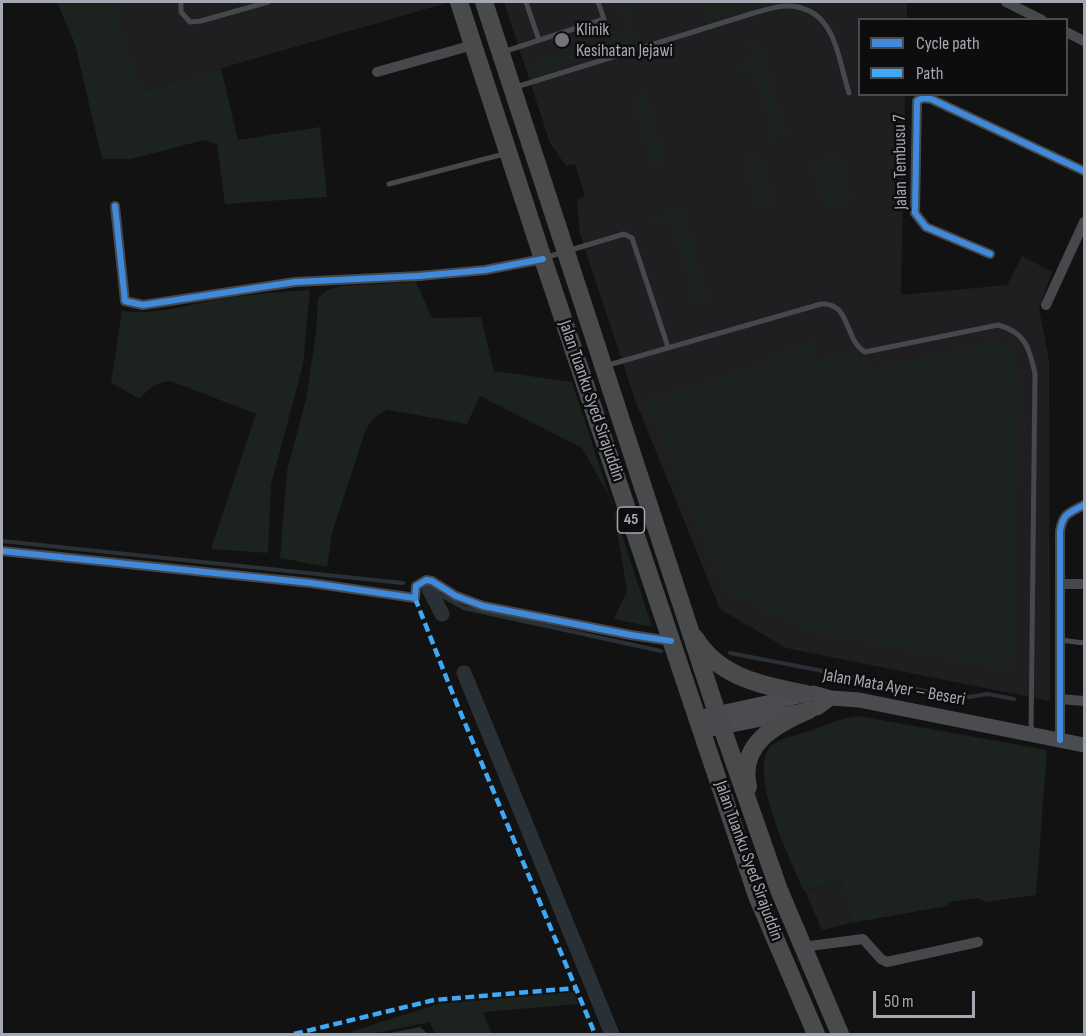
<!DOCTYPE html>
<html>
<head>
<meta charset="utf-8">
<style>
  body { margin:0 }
  #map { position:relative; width:1086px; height:1036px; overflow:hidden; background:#121213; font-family:"Sofia Sans Condensed",sans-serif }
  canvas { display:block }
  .frame { position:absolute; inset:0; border:3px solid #a4a8b2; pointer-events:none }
  .legend { position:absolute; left:858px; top:18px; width:210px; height:78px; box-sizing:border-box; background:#0d0d0e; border:2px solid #494b50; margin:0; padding:8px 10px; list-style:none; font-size:18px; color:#a4a8b2 }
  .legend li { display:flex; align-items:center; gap:12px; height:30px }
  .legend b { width:30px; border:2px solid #494b50 }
  .scale { position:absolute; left:873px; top:991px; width:102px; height:27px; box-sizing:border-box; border:3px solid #a4a8b2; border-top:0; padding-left:8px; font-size:18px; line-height:21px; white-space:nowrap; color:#a4a8b2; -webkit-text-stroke:4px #0d0d0e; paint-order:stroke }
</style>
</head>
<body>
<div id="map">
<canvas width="1086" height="1036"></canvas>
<div class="frame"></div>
<ul class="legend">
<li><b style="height:8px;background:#408adc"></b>Cycle path</li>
<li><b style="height:8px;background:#3fa9f5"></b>Path</li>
</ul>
<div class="scale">50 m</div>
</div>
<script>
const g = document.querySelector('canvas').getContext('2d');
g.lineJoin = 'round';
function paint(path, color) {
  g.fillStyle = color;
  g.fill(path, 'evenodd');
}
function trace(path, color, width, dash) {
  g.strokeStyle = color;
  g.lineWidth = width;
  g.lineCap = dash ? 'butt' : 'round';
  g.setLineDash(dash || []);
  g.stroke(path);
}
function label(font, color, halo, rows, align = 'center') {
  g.font = font + ' "Sofia Sans Condensed",sans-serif';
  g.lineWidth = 5;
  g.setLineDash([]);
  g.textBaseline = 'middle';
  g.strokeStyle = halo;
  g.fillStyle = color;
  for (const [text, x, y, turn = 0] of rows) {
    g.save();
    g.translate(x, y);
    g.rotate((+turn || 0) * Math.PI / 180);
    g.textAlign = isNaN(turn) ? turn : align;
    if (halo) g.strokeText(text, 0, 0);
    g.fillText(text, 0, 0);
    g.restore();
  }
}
const built = new Path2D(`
  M114,2H450L139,92Z
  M504,2H907V19L860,20V94L905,95L901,295L1007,285L1022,256L1052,272L1039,309L1049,360L1050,701L786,648L720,609L635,400L584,246L580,233L577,200L585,196L575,164L566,166L550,143Z
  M841,881L851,923L822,930L805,891Z`);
const green = new Path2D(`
  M57,2H114L140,92L221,68L238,140L320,127L327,197L225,204L217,144L204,140L131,159H102L75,44Z
  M619,2H625L636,44L529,77L525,66L629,33Z
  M706,2H782L740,11L704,23Z
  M759,42L766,66L741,73L739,65L754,61L750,44Z
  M769,75L786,135L774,138L756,78Z
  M645,94L665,164L654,168L633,98Z
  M760,155L774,201L758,205L744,159Z
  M839,156L852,200L825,208L812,163Z
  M682,209L708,299L696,303L672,220L654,225L652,218Z
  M416,282L432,318L481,317L494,371L572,382L652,627L614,619L627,591L612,501L582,448L480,396L467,424L388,410C374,416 370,421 364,435L332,533L327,567L280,558L287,471L306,399L316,333L318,298L327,290L340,286Z
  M310,290L303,365L271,484L268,553L211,549L256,414L171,381C156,382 149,388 140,399L111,383L122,311C158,316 192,303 227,298C254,294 282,292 310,290Z
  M812,342L817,361L852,352L860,362L871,369L994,342C1020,343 1017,373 1019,392L1013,670L812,632L725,589L645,401L772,360L770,355Z
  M859,716L1047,750L1036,895L985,902L978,898L949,902L947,906L851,923L841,881L804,891C792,863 746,771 771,746C779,738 798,735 809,731C826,725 841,718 859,716Z
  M574,992L578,1004L483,1012L492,1034H435L430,1022L371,1034H351L350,1032L438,1004Z`);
const water = new Path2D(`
  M420,1027L428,1034H385Z`);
const stream = new Path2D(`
  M2,541L403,583
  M429,589L464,608L661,651
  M730,653L962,698L988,694L1014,699`);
const canal = new Path2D(`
  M429,589L442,614
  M464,673L612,1034`);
const service = new Path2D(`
  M181,2V12L190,22L201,21L268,2
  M526,2L539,40
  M503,52L604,19L598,2
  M516,87L757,12C766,10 776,6 785,6C835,5 837,55 849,93
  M389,184L504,154
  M544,258L624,234L632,238L668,347
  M605,366L821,304C851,302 844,340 865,352L998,325C1025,332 1029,347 1035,373L1031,733
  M1060,640L1084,643`);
const minor = new Path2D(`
  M1006,2L1042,20
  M1066,32L1084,41
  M377,72L473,45
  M115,206L125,301L143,305L295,282L419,276L485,270L543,259
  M990,254L926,227L915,213L917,101L923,98L931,99L1084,171
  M1046,305L1084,222
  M2,551L311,583L415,598L416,586L426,580L432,581L456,596L483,606L631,635L671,641
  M1060,584H1084
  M1060,699L1084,701
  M1060,740V531C1063,513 1069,513 1084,505
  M802,947L863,939L881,959L887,962L978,942`);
const secondary = new Path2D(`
  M697,718L813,693L831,698L859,700L1084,745
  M711,729L817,708L831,698`);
const trunk = new Path2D(`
  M459,2L543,259L757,896L816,1034
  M484,2L717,713L779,890L840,1034
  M695,638C719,678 765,686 806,694
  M748,787C738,744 776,724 809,710`);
const quiet = new Path2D(`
  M415,598L454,697L595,1034
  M294,1034L434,1000L577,988`);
const cycleway = new Path2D(`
  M115,206L125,301L143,305L295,282L419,276L485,270L543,259
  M990,254L926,227L915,213L917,101L923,98L931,99L1084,171
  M2,551L311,583L415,598L416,586L426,580L432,581L456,596L483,606L631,635L671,641
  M1060,740V531C1063,513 1069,513 1084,505`);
const markers = [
  [562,40,8,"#71747a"]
];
const shields = [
  [631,520,27]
];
const shieldNames = [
  ["45",631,520]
];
const poiNames = [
  ["Klinik",576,30],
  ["Kesihatan Jejawi",576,51]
];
const streetNames = [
  ["Jalan Tembusu 7",901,162,-91],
  ["Jalan Tuanku Syed Sirajuddin",591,401,71],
  ["Jalan Mata Ayer – Beseri",894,688,10],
  ["Jalan Tuanku Syed Sirajuddin",748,861,70]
];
paint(built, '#1f1f21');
paint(green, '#1c221d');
paint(water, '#2a3136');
trace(stream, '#2a3136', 4);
trace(canal, '#2a3136', 15);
trace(service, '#47484b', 5);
trace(minor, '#47484b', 10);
trace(secondary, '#4b4c4f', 15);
trace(trunk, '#494a4c', 18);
trace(quiet, '#3fa9f5', 4.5, [9, 4.5]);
trace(cycleway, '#408adc', 6);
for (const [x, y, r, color] of markers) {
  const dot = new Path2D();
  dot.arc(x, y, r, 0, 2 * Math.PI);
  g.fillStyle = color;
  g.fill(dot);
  trace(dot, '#0d0d0e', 2);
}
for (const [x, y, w] of shields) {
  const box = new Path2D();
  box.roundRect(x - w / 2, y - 13, w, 26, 4.5);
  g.fillStyle = '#0d0d0e';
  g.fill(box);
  trace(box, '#a4a8b2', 1.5);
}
label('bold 16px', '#a4a8b2', null, shieldNames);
label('18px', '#a4a8b2', '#0d0d0e', poiNames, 'left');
label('18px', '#a4a8b2', '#0d0d0e', streetNames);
</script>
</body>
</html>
